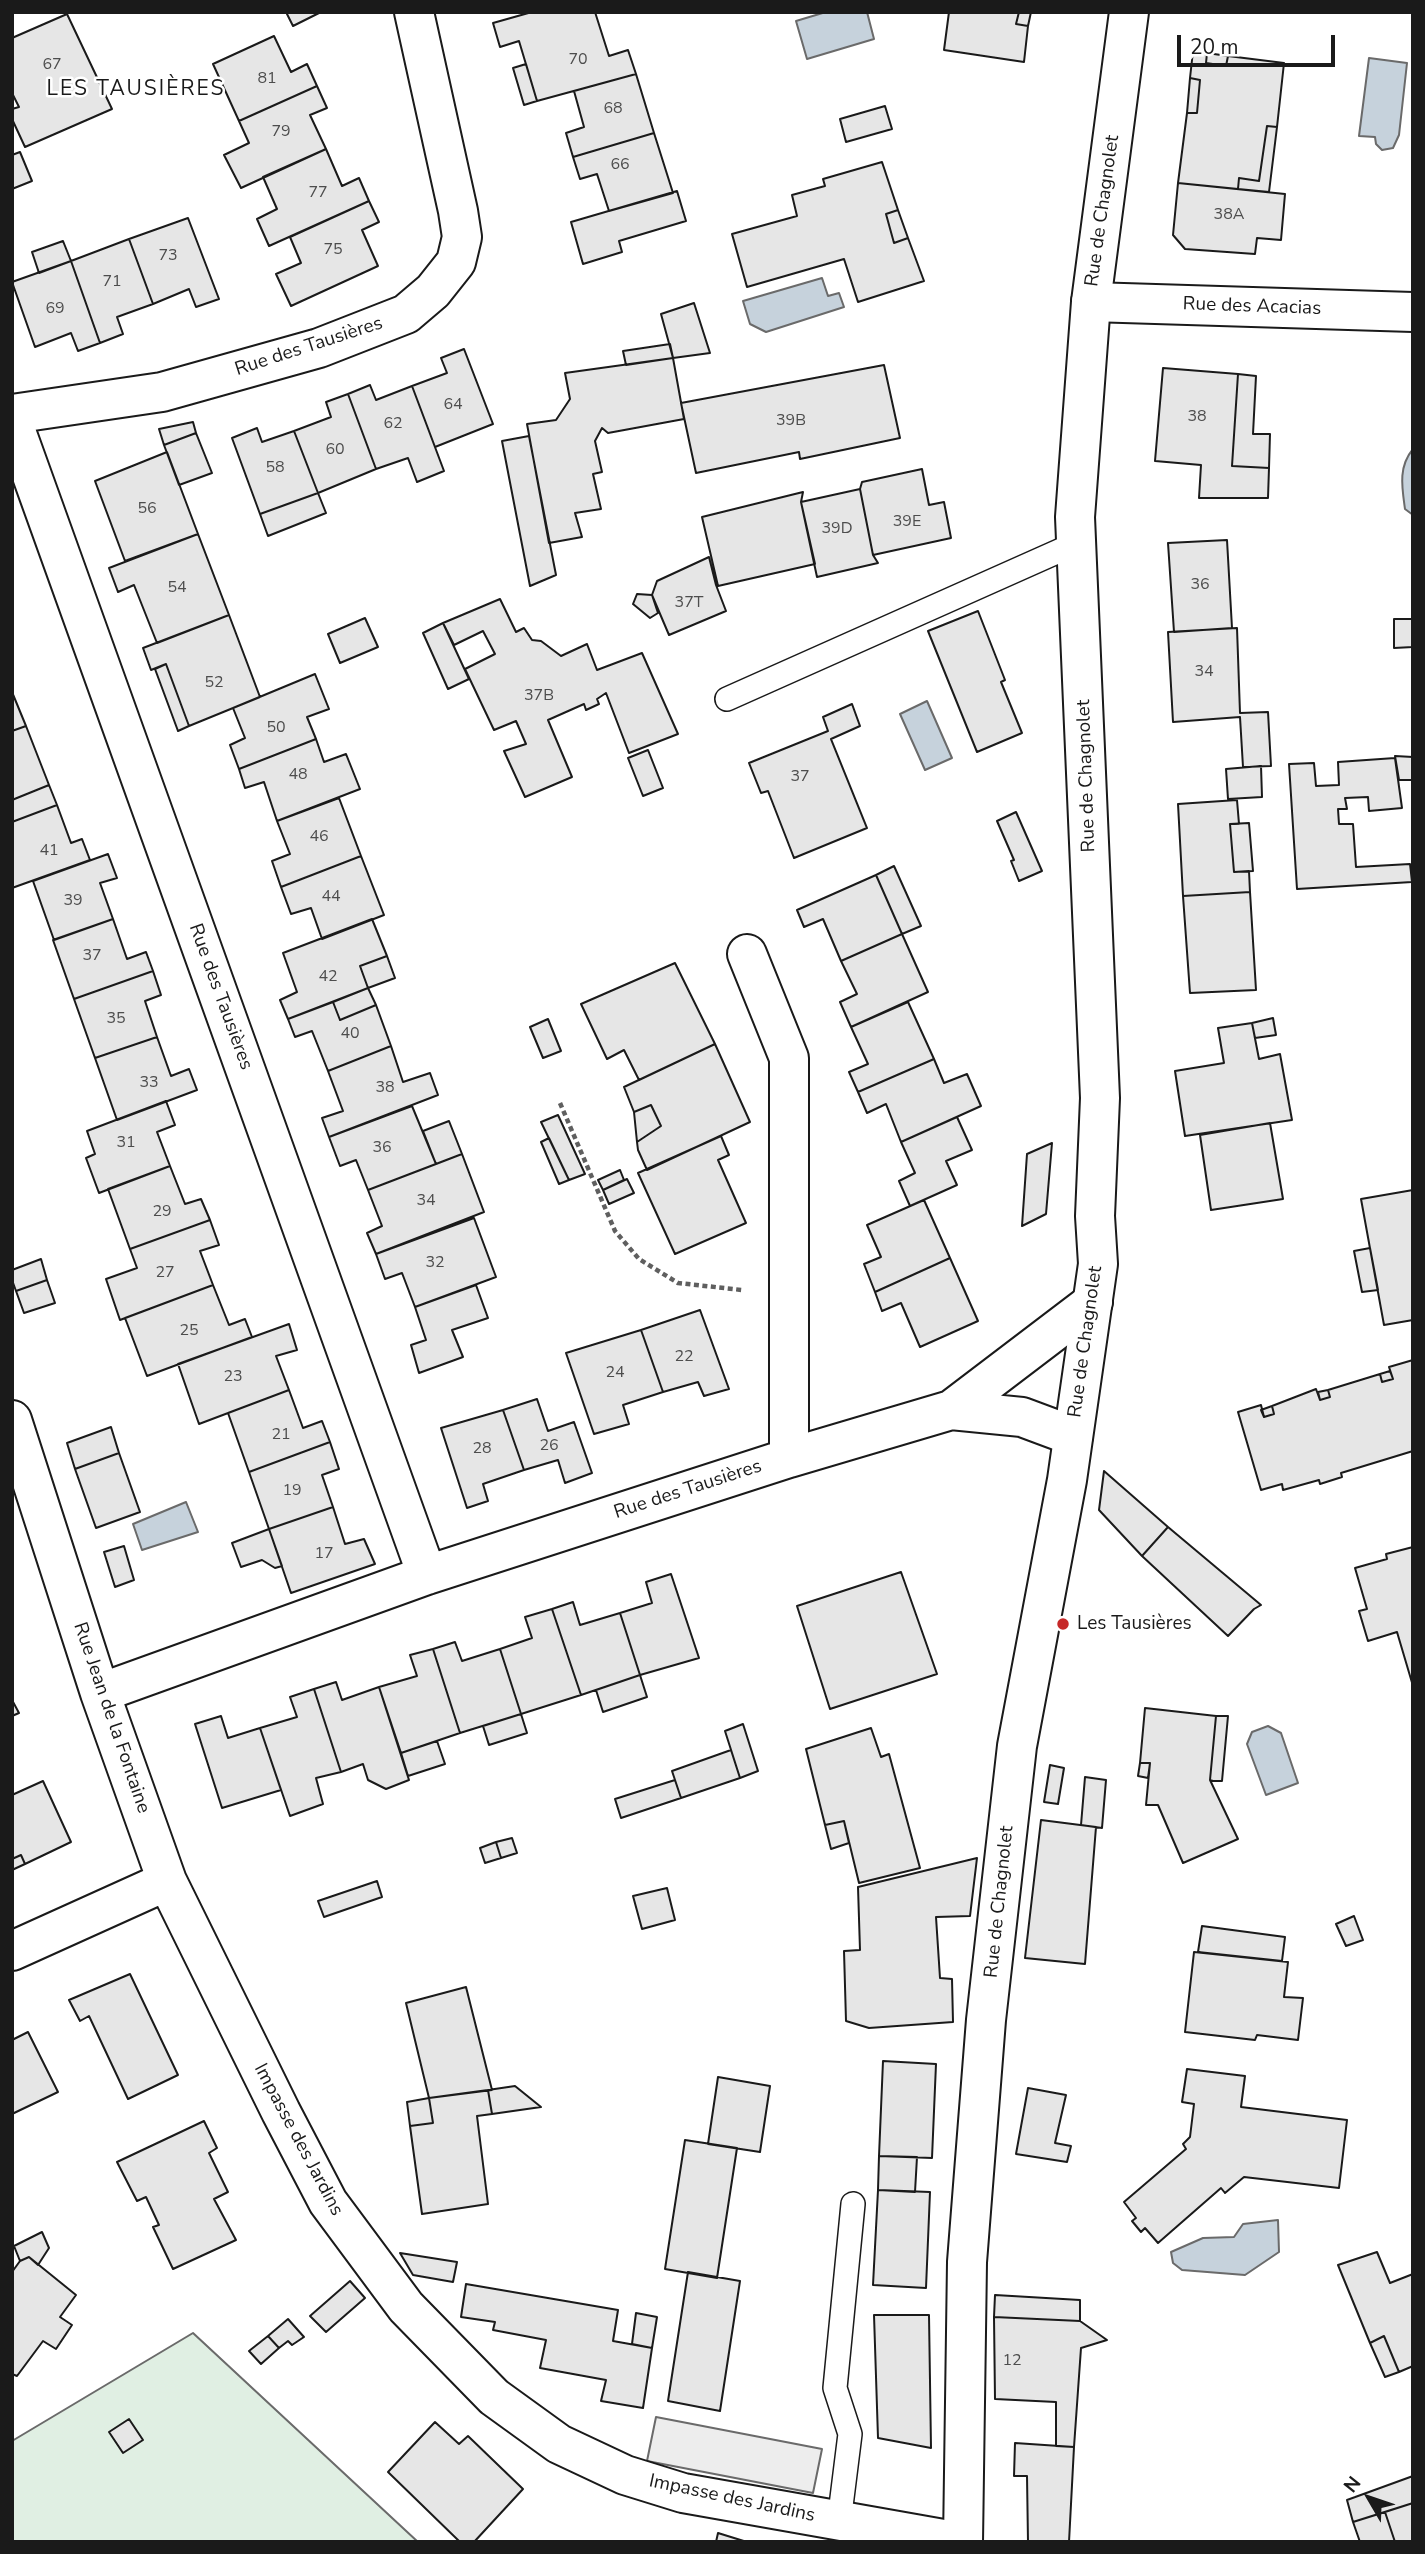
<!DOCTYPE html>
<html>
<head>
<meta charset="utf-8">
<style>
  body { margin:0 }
  #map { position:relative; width:1425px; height:2554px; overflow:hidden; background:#fff; font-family:"Nunito Sans",sans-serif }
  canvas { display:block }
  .frame { position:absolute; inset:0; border:14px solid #1a1a1a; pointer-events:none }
  .north { position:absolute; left:1334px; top:2463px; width:70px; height:70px; -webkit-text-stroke:5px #fff; paint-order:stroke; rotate:309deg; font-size:19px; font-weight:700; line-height:28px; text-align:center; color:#1a1a1a }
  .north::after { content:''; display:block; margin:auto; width:24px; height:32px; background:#1a1a1a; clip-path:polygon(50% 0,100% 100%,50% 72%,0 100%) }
  .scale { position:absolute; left:1177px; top:35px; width:158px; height:32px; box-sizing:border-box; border:4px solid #1a1a1a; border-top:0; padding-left:9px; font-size:21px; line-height:24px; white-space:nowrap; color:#1a1a1a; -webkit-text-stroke:5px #fff; paint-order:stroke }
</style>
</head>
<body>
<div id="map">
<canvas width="1425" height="2554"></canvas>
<div class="frame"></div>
<div class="north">N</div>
<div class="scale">20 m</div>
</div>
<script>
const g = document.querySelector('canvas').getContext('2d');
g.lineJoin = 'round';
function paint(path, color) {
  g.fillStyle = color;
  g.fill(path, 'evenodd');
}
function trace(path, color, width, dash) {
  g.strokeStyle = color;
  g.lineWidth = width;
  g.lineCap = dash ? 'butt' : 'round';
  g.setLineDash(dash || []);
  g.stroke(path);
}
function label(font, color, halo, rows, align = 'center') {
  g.font = font + ' "Nunito Sans",sans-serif';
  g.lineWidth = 5;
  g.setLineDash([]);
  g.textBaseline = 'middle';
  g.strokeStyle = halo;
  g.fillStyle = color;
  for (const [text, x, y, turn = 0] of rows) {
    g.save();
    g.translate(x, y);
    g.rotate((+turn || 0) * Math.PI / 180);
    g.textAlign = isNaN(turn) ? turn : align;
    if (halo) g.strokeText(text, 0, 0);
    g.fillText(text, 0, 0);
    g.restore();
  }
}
const green = new Path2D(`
  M193,2333L418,2542H12V2441Z`);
const parking = new Path2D(`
  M656,2417L822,2449L813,2493L647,2461Z`);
const water = new Path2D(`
  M826,12H867L874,39L807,59L796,21Z
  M1369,58L1407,63L1399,135L1393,148L1382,150L1376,144L1375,137L1359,136Z
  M822,278L828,296L839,293L844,307L766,332L750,324L743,301Z
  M1413,449V515L1405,509C1402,487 1398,467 1413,449Z
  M927,701L952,758L925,770L900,714Z
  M186,1502L198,1532L142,1550L133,1524Z
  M1268,1726L1281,1733L1298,1783L1266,1795L1247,1744L1252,1732Z
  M1278,2220L1279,2252L1245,2275L1182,2270L1173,2263L1171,2252L1203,2238L1234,2237L1243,2224Z`);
const building = new Path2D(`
  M286,12H321L293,26Z
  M595,12L609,56L628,50L636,74L537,101L519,41L500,47L493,23L532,12Z
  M949,12H1019L1016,24L1028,26L1024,62L944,50Z
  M1019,12H1031L1028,26L1016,24Z
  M67,14L112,109L25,147L12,119V109L19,107L12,93V38Z
  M274,36L291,72L307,64L317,86L239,121L213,64Z
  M1193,51L1207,53L1206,63L1226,66L1228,56L1284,63L1277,127L1267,126L1259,181L1239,178L1238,189L1178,183L1187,113H1197L1200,80L1190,78Z
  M1207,53L1228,56L1226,66L1206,63Z
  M526,64L537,101L524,105L513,68Z
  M636,74L654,133L573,157L566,133L584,127L574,91Z
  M1190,78L1200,80L1197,113H1187Z
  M317,86L327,108L310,115L326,149L241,188L224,155L249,143L239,121Z
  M885,106L892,129L846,142L840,119Z
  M1267,126L1277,127L1269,192L1238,189L1239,178L1259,181Z
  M654,133L673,193L609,211L597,174L580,179L573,157Z
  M326,149L342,186L359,178L369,201L269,246L257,219L277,209L263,177Z
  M20,152L32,181L12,189V155Z
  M882,162L898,210L886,214L894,243L908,238L924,281L858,302L844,259L747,287L732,234L797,216L792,195L825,186L823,179Z
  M1178,183L1285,194L1281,240L1257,238L1255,254L1185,249L1173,235Z
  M677,191L686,221L619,241L622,252L583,264L571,222Z
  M369,201L379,222L362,230L378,266L291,306L276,274L301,263L290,237Z
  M898,210L908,238L894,243L886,214Z
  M188,218L219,299L196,307L189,289L153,304L129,239Z
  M129,239L153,304L117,317L123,334L100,343L71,261Z
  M63,241L71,261L39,273L32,252Z
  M71,261L100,343L78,351L71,333L35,347L12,282Z
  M694,303L710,353L673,358L661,314Z
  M670,344L673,358L626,365L623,351Z
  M464,349L493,424L435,447L412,386L447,373L441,358Z
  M673,358L684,419L608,433L602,428L595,441L602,472L593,474L601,509L575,513L582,537L549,543L527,424L556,420L570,399L565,373Z
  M884,365L900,438L800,459L799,452L696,473L681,403Z
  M1163,368L1238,374L1232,466L1269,468L1268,498H1199L1201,465L1155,461Z
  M1238,374L1256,376L1253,434H1270L1269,468L1232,466Z
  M370,385L376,400L412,386L444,471L417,482L408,458L376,469L348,394Z
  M348,394L376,469L318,493L294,431L331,417L326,402Z
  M193,422L196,433L164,445L159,429Z
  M257,428L262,442L294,431L318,493L260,514L232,438Z
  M196,433L212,473L179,485L164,445Z
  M529,436L556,575L530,586L502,441Z
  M167,452L198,534L125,561L95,481Z
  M922,469L929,505L944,502L951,538L873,555L860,489L862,482Z
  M860,489L873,555L878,563L817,577L801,502Z
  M803,492L801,502L815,564L718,586L702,517Z
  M318,493L326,513L268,536L260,514Z
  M198,534L229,615L157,643L134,585L118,592L109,568Z
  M1227,540L1232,628L1174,632L1168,543Z
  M709,557L716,585L726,611L669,635L652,595L657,581Z
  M637,594L652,595L658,613L650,618L633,604Z
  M500,599L516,632L524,628L532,640L541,641L561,656L587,644L597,670L642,653L678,734L629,753L606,693L597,699L599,704L586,710L584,704L548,720L572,777L525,797L504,751L526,744L516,721L494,730L465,669L495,654L483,631L454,645L443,623Z
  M978,611L1005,680L1001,682L1022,733L977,752L928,631Z
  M229,615L260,697L189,726L166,664L151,670L143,648Z
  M365,618L378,647L340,663L328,634Z
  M1394,619H1413V647L1394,648Z
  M443,623L469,679L448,689L423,633Z
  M1237,628L1240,713L1268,712L1271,766L1243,767L1240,717L1173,722L1168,632Z
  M166,664L189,726L178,731L155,669Z
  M315,674L329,709L307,717L316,739L239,769L230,745L245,738L233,708Z
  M12,692L26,726L12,731Z
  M852,704L860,726L831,739L867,828L794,858L768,791L761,793L749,763L828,731L823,717Z
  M26,726L49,785L12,800V731Z
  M316,739L324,762L346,754L360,789L277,821L264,782L245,788L239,769Z
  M648,750L663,788L643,796L628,758Z
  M1395,756L1413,757V780H1399Z
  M1395,758L1402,808L1369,811L1368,797L1345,798L1347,809H1338L1339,824H1353L1356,867L1410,864L1412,882L1297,889L1289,764L1314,763L1316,786L1339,785L1338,762Z
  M1261,766L1262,797L1228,799L1226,769Z
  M49,785L57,805L12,822V800Z
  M339,798L361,856L281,887L272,861L290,854L277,821Z
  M1237,800L1239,824H1230L1234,872L1249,871L1250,892L1183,896L1178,804Z
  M57,805L71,843L82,839L90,860L12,888V822Z
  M1016,812L1042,871L1019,881L1011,861L1014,860L997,821Z
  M1249,823L1253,871L1234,872L1230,824Z
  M108,854L117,878L100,883L113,919L54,940L33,881Z
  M361,856L384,915L322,939L311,908L291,914L281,887Z
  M894,866L921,926L902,934L876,875Z
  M876,875L902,934L841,961L823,919L804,927L797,910Z
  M1250,892L1256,990L1190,993L1183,896Z
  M113,919L127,959L146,952L153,971L74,999L53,940Z
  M372,919L387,956L360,966L368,988L288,1019L280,1000L297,992L283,953Z
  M902,934L928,992L851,1027L840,1002L857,994L841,961Z
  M387,956L395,978L368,988L360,966Z
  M675,963L715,1044L639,1080L624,1050L607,1059L581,1004Z
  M153,971L161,995L145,1001L157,1037L95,1058L74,999Z
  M368,988L376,1005L340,1020L333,1002Z
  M333,1002L340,1020L376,1005L391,1046L328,1071L312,1031L295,1037L288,1019Z
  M908,1002L934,1059L858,1092L849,1072L868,1064L851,1027Z
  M1273,1018L1276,1035L1255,1038L1252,1023Z
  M548,1019L561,1051L543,1058L530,1027Z
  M1252,1023L1259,1059L1280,1054L1292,1120L1185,1136L1175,1071L1224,1063L1218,1028Z
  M157,1037L171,1076L189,1069L197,1090L117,1120L95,1058Z
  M715,1044L750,1122L647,1170L638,1150L637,1142L661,1126L651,1105L634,1112L624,1087Z
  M391,1046L403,1082L430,1073L438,1095L329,1137L322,1118L343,1111L328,1071Z
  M934,1059L944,1083L967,1074L981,1106L901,1142L886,1104L867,1113L858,1092Z
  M166,1101L175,1125L157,1132L170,1166L99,1193L86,1158L95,1154L87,1131Z
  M651,1105L661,1126L637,1142L634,1112Z
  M412,1106L436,1164L368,1190L356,1160L340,1166L329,1137Z
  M558,1115L585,1174L569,1180L541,1122Z
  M957,1117L972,1150L946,1161L957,1185L910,1206L899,1181L915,1173L901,1142Z
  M449,1121L462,1154L436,1164L423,1131Z
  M1270,1123L1283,1199L1211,1210L1200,1135Z
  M721,1136L729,1155L718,1160L746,1223L675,1254L638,1173Z
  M549,1138L569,1180L559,1184L541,1142Z
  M1052,1143L1046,1214L1022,1226L1027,1154Z
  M462,1154L484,1212L376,1254L367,1233L382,1226L368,1190Z
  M170,1166L185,1204L201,1199L210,1220L130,1249L108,1189Z
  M620,1170L624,1180L603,1190L598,1180Z
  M627,1179L634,1193L609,1204L603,1190Z
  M1413,1190V1320L1384,1325L1361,1199Z
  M924,1200L950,1258L875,1292L864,1264L881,1257L867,1225Z
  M474,1218L496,1277L415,1307L402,1273L385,1279L376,1254Z
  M210,1220L219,1245L200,1251L213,1285L120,1320L106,1279L137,1268L130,1249Z
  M1370,1248L1378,1290L1362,1292L1354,1251Z
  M950,1258L978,1321L920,1347L901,1303L882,1311L875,1292Z
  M41,1259L47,1280L16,1291L12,1280V1270Z
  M47,1280L55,1303L24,1313L16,1291Z
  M213,1285L229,1325L245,1319L252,1337L147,1376L125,1318Z
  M476,1285L488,1318L452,1330L463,1357L419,1373L411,1345L426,1340L415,1307Z
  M700,1310L729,1389L704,1396L698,1382L663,1392L641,1330Z
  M289,1324L297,1350L276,1356L289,1390L199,1424L178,1364Z
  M641,1330L663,1392L623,1405L629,1424L594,1434L566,1353Z
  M1413,1360V1451L1341,1473L1342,1477L1320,1484L1319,1480L1283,1490L1282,1484L1261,1490L1238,1412L1261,1405L1264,1417L1274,1414L1272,1406L1316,1389L1320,1400L1330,1397L1328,1390L1380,1374L1382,1382L1393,1379L1389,1367Z
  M1390,1371L1393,1379L1382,1382L1380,1374Z
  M289,1390L303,1428L322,1421L330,1442L249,1472L228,1413Z
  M1328,1390L1330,1397L1320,1400L1318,1392Z
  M537,1399L548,1431L574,1422L592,1473L565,1483L558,1460L524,1470L503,1410Z
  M1272,1406L1274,1414L1264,1417L1261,1410Z
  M503,1410L524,1470L483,1484L488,1501L467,1508L441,1428Z
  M111,1427L119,1453L75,1469L67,1443Z
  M330,1442L339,1469L322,1475L333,1507L269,1529L249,1472Z
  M119,1453L140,1512L96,1528L75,1469Z
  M1104,1471L1168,1527L1142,1556L1099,1510Z
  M333,1507L345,1544L364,1539L375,1564L291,1593L269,1529Z
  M1168,1527L1261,1605L1254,1609L1228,1636L1142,1556Z
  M269,1529L282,1566L275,1568L262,1560L241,1567L232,1543Z
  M124,1546L134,1580L115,1587L104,1552Z
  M1413,1547V1686L1397,1632L1368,1641L1359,1611L1367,1609L1355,1568L1387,1559L1386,1554Z
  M901,1572L937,1674L830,1709L797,1606Z
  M671,1574L699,1658L640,1675L620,1613L652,1603L646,1582Z
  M573,1602L580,1625L620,1613L640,1675L581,1695L552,1609Z
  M552,1609L581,1695L521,1714L500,1649L532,1638L525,1617Z
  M455,1642L462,1661L500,1649L521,1714L460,1733L433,1649Z
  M433,1649L460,1733L401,1753L379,1687L417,1676L410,1655Z
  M640,1675L647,1697L603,1712L596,1690Z
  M336,1682L342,1700L379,1687L409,1780L386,1789L368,1780L363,1764L341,1772L314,1689Z
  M314,1689L341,1772L316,1778L323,1804L290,1816L260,1728L297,1717L290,1697Z
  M12,1700L19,1713L12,1716Z
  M1145,1708L1216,1716L1210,1780L1238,1839L1183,1863L1158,1805H1146L1150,1763H1140Z
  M521,1714L527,1733L489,1745L483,1726Z
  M221,1716L228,1738L260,1728L281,1790L222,1808L195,1724Z
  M1216,1716H1228L1222,1781H1213L1210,1780Z
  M743,1724L758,1771L740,1778L725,1731Z
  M871,1728L881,1757L889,1754L920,1868L859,1883L844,1821L825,1825L806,1749Z
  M437,1741L445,1764L408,1776L401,1753Z
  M731,1750L740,1778L681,1798L672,1771Z
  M1140,1763H1150L1148,1778L1138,1776Z
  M1050,1765L1064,1768L1058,1804L1044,1802Z
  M1085,1777L1106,1780L1102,1828L1081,1825Z
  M675,1780L681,1798L621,1818L615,1799Z
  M43,1781L71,1842L25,1864L21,1855L12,1859V1795Z
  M1041,1820L1096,1827L1085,1964L1025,1958Z
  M844,1821L849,1843L831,1849L825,1825Z
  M512,1838L517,1853L501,1858L496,1842Z
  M496,1842L501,1858L485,1863L480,1848Z
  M21,1855L25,1864L12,1870V1859Z
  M977,1858L970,1916L936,1917L940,1978L952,1979L953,2022L869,2028L846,2021L844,1951L860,1950L858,1887Z
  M377,1881L382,1897L324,1917L318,1901Z
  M667,1888L675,1920L642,1929L633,1896Z
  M1354,1916L1363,1940L1346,1946L1336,1924Z
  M1202,1926L1285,1937L1282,1961L1198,1952Z
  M1194,1952L1288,1962L1284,1997L1303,1998L1298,2040L1257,2035L1255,2040L1185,2032Z
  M130,1974L178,2075L128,2099L89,2016L80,2021L69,2000Z
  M466,1987L492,2090L429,2098L406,2003Z
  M28,2032L58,2092L12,2114V2040Z
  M883,2061L936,2064L932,2158L879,2156Z
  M1187,2069L1245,2076L1241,2107L1347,2120L1339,2188L1244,2177L1225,2193L1221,2188L1158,2243L1145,2228L1141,2232L1132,2221L1136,2218L1124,2202L1186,2149L1183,2144L1190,2137L1194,2104L1182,2102Z
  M718,2077L770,2086L760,2152L708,2144Z
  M515,2086L541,2107L492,2114L488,2090Z
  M1028,2088L1066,2095L1055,2143L1071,2146L1067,2162L1016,2154Z
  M488,2090L492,2114L477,2116L488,2204L422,2214L410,2126L433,2123L429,2098Z
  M429,2098L433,2123L410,2126L407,2102Z
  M204,2121L217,2148L209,2153L228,2192L214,2199L236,2240L173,2269L153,2227L159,2225L146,2197L137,2201L117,2162Z
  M685,2140L737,2148L717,2278L665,2269Z
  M879,2156L917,2157L915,2192L878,2190Z
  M878,2190L930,2192L926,2288L873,2285Z
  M42,2232L49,2248L38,2265L29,2257L20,2261L14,2246Z
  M1377,2252L1390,2283L1413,2274V2366L1399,2372L1384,2336L1370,2343L1338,2265Z
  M400,2253L457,2262L453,2282L413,2275Z
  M29,2257L76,2295L60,2317L72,2325L56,2349L43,2341L17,2376L12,2374V2272L20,2261Z
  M688,2272L740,2281L720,2411L668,2401Z
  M350,2281L365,2298L326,2332L310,2316Z
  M466,2284L618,2310L613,2341L652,2348L643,2408L601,2401L606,2380L540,2368L546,2340L493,2330L495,2322L461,2317Z
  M995,2295L1080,2300V2321L994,2317Z
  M636,2313L657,2317L652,2348L632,2344Z
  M874,2315H929L931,2448L878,2438Z
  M994,2317L1080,2321L1107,2340L1081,2348L1074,2447L1056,2446V2402L995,2399Z
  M288,2319L304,2337L292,2345L288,2341L279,2348L268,2336Z
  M268,2336L279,2348L261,2364L249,2351Z
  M1384,2336L1399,2372L1385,2377L1370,2343Z
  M129,2419L143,2440L123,2453L109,2432Z
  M435,2422L459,2444L468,2436L523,2489L474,2542H460L388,2472Z
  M1015,2443L1074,2447L1069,2542H1028L1027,2476H1014Z
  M1413,2476V2503L1353,2522L1347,2500Z
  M1413,2503V2542H1395L1385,2512Z
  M1385,2512L1395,2542H1360L1353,2522Z
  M718,2533L747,2542H716Z`);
const path = new Path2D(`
  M560,1103L615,1231L639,1259L678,1283L742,1290`);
const lane = new Path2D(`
  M727,699L1077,543
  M839,2522L850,2434L835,2388L853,2204`);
const street = new Path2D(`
  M1091,302L1413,312
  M12,414L162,392L319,348L406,314L433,291L456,262L462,237L458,211L414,12
  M12,420L427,1575
  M747,954L789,1058V1458
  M951,1410L1022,1417L1073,1436
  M12,1420L100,1693L167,1881L281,2112L328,2202L406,2307L494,2397L559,2444L625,2475L683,2493L960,2542
  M100,1693L427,1575L789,1458L951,1410L1093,1302
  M12,1951L167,1881`);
const secondary = new Path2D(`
  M963,2542L967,2262L986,2020L1017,1746L1067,1480L1098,1264L1095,1216L1100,1098L1075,517L1091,302L1129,12`);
const markers = [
  [1063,1624,7,"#c62828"]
];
const numberNames = [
  ["70",578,60],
  ["67",52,65],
  ["81",267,79],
  ["68",613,109],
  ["79",281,132],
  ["66",620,165],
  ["77",318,193],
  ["38A",1229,215],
  ["75",333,250],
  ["73",168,256],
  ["71",112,282],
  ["69",55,309],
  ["64",453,405],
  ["38",1197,417],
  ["39B",791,421],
  ["62",393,424],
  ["60",335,450],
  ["58",275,468],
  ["56",147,509],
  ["39E",907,522],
  ["39D",837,529],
  ["36",1200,585],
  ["54",177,588],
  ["37T",689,603],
  ["34",1204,672],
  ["52",214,683],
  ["37B",539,696],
  ["50",276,728],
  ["48",298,775],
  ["37",800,777],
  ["46",319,837],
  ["41",49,851],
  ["44",331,897],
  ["39",73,901],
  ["37",92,956],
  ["42",328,977],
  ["35",116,1019],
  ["40",350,1034],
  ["33",149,1083],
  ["38",385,1088],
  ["31",126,1143],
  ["36",382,1148],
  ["34",426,1201],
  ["29",162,1212],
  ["32",435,1263],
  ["27",165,1273],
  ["25",189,1331],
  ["22",684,1357],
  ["24",615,1373],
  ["23",233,1377],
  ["21",281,1435],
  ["26",549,1446],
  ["28",482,1449],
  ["19",292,1491],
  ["17",324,1554],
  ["12",1012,2361]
];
const streetNames = [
  ["Rue de Chagnolet",1103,211,-82],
  ["Rue des Acacias",1252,307,2],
  ["Rue des Tausières",309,347,-18],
  ["Rue de Chagnolet",1087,776,-92],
  ["Rue des Tausières",220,997,70],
  ["Rue de Chagnolet",1086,1342,-82],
  ["Rue des Tausières",688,1490,-18],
  ["Rue Jean de la Fontaine",111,1718,71],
  ["Rue de Chagnolet",1000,1902,-84],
  ["Impasse des Jardins",298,2140,62],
  ["Impasse des Jardins",732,2499,12]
];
const poiNames = [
  ["Les Tausières",1077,1624]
];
const neighbourhoodNames = [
  ["LES TAUSIÈRES",136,90]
];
paint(green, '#e0efe3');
trace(green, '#6a6a6a', 2);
paint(parking, '#ededed');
trace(parking, '#6a6a6a', 2);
paint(water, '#c6d2dc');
trace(water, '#6a6a6a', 2);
paint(building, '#e6e6e6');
trace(building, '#1a1a1a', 2);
trace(lane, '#1a1a1a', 26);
trace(street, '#1a1a1a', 42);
trace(secondary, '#1a1a1a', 42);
trace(path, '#5f5f5f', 4.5, [5, 3.5]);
trace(lane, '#fff', 23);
trace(street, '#fff', 38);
trace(secondary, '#fff', 38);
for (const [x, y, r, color] of markers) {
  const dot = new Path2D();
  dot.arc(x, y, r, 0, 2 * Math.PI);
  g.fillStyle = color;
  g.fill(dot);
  trace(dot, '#fff', 2.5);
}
label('16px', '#4d4d4d', null, numberNames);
label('19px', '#1a1a1a', '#fff', streetNames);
label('19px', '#1a1a1a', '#fff', poiNames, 'left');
g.letterSpacing = '2px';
label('21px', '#1a1a1a', '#fff', neighbourhoodNames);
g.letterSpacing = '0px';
</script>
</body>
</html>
